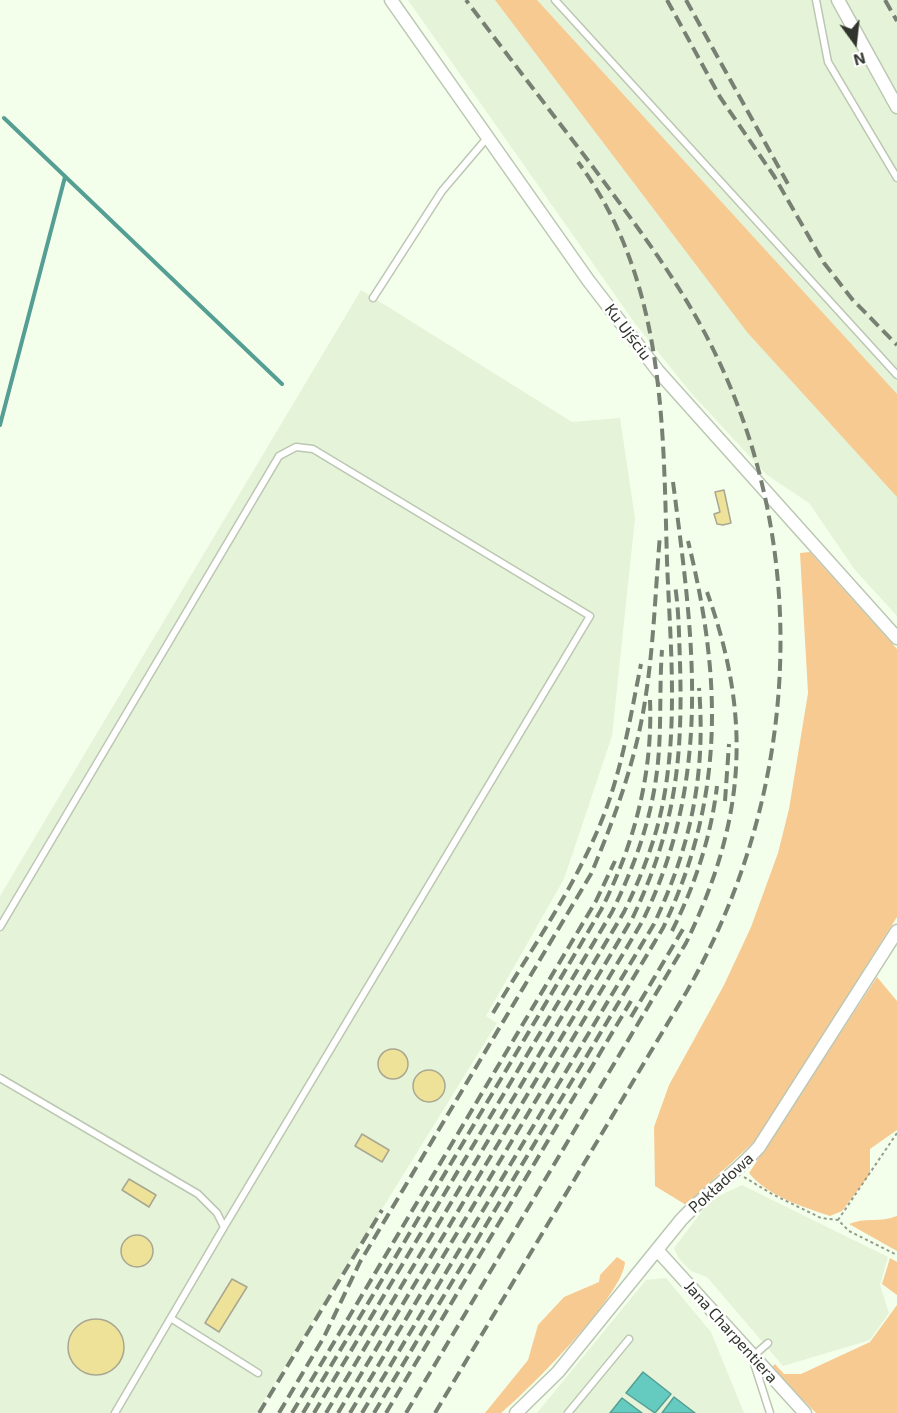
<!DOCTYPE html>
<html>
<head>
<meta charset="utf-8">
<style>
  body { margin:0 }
  #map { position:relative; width:897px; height:1413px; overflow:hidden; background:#f4ffeb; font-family:"Exo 2",sans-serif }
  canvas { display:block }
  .north { position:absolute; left:825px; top:12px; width:60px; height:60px; -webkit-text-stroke:4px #fff; paint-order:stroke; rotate:165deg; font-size:16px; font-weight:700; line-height:24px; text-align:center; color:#31352d }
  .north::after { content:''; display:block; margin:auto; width:21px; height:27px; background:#31352d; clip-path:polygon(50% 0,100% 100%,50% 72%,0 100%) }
</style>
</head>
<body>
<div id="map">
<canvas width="897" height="1413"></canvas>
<div class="north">N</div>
</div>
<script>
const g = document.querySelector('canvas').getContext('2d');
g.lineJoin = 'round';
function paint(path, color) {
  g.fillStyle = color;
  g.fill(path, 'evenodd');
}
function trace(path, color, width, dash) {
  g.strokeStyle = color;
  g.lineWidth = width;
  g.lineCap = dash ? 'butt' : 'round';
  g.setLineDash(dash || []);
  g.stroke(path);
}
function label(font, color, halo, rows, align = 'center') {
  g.font = font + ' "Exo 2",sans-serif';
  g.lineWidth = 5;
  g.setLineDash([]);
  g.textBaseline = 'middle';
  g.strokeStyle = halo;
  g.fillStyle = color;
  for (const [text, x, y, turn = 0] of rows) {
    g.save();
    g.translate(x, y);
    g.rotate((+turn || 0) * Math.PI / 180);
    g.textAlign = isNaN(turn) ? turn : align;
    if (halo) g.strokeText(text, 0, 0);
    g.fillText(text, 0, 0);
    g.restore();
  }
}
const built = new Path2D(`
  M408,0H897V616L855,570L809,503L767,475L691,393L634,322Z
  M361,290L572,422L620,418L635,518L612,736L564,879L486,1016L497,1023L256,1413H0V896Z
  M742,1185L888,1257L880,1285L889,1313L870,1340L783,1366L707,1277L691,1271L679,1259L674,1248L706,1206L717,1197Z
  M666,1278L711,1332L744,1413H537L646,1280Z`);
const green = new Path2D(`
  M495,0H537L897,394V497L747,332Z
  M810,552L897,649V917L758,1138L686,1205L655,1186L654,1127L669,1085L724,985L751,927L778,853L789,809L808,693L800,553Z
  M877,977L897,1001V1130L870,1149V1174L842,1211L830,1216C803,1207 766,1195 749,1173Z
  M897,1216V1251L849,1224C865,1217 880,1223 897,1216Z
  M617,1257L625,1262C624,1294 529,1390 501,1413H485L528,1360L538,1325L564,1297L599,1282L600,1275Z
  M890,1258L897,1262V1295L882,1284Z
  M897,1305V1413H816L771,1368L775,1364L784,1374H801L870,1342Z`);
const water = new Path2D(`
  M643,1372L671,1394L655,1413L626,1393Z
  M674,1397L695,1413H662Z
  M622,1398L642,1413H610Z`);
const stream = new Path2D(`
  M4,118L282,384
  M0,425L65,177`);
const building = new Path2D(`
  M724,490L731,523L723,525L717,524L714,514L720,512L715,492Z
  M378 1064a15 15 0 1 1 30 0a15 15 0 1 1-30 0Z
  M413 1086a16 16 0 1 1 32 0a16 16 0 1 1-32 0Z
  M362,1134L389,1150L382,1162L355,1146Z
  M129,1179L156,1195L149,1207L122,1190Z
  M121 1251a16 16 0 1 1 32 0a16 16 0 1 1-32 0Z
  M232,1279L247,1287L219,1332L205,1323Z
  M68 1347a28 28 0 1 1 56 0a28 28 0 1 1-56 0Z`);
const path = new Path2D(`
  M744,1177L772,1194L821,1218L838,1220L849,1231L897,1255
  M838,1220L897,1133`);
const lane = new Path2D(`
  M555,0L897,375
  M816,0L828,62L897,178
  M373,298L442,191L487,138
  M0,927L279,456L296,447L313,449L590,616L224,1227
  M0,1078L198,1194L217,1213L224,1227L115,1413
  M172,1319L258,1373
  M768,1343L752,1357L770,1413
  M568,1413L629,1339`);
const street = new Path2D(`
  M391,0L588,280L658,371L897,638
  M838,0L897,107
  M658,1251L805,1413
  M516,1413L558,1372L681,1220C706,1193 735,1174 759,1147L897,931`);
const rail = new Path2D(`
  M667,0L720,97L774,176L824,263L852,299L897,345
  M686,0L788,184
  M885,0L897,21
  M725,801L729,744
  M672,931C695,885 711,837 717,786
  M493,1013C532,948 578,883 605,812C623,764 631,714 641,664
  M631,1017L686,924
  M259,1413L382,1210
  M279,1413L324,1337L360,1262L591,874C608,834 624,792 635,749C653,681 654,606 660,535
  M292,1413L596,901L615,861
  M303,1413L601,910C634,845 653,774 650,700
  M314,1413L612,912C634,867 651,821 657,771C662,731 659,690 662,650
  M326,1413L624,912C642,875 657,837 664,797C678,720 670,639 667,561C663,422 665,279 578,162
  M338,1413L633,917C675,828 683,761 680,663C679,637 679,611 675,585
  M350,1413L642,922C714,776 693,637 673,482
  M362,1413L654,924C691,845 706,775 699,688
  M374,1413L663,928C725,798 722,678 688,541
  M386,1413L631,1001
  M406,1413L686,943C745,821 753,720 707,592
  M435,1413L687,991C805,785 815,526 696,317C666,264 629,216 593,167C551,112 508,56 466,0`);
const streetNames = [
  ["Ku Ujściu",628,332,53],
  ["Pokładowa",721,1183,-42],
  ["Jana Charpentiera",731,1332,48]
];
paint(built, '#e5f3d8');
paint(green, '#f7ca92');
paint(water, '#65cbc0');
trace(water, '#559e94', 1.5);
trace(stream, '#559e94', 4);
paint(building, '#ede297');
trace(building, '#a9a792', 1.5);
trace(lane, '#bcc7b3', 9);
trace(street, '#bcc7b3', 15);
trace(path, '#959c8e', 2, [3, 3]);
trace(lane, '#fff', 6);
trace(street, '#fff', 12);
trace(rail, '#787f73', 4, [12, 6]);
label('16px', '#31352d', '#fff', streetNames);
</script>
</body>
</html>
